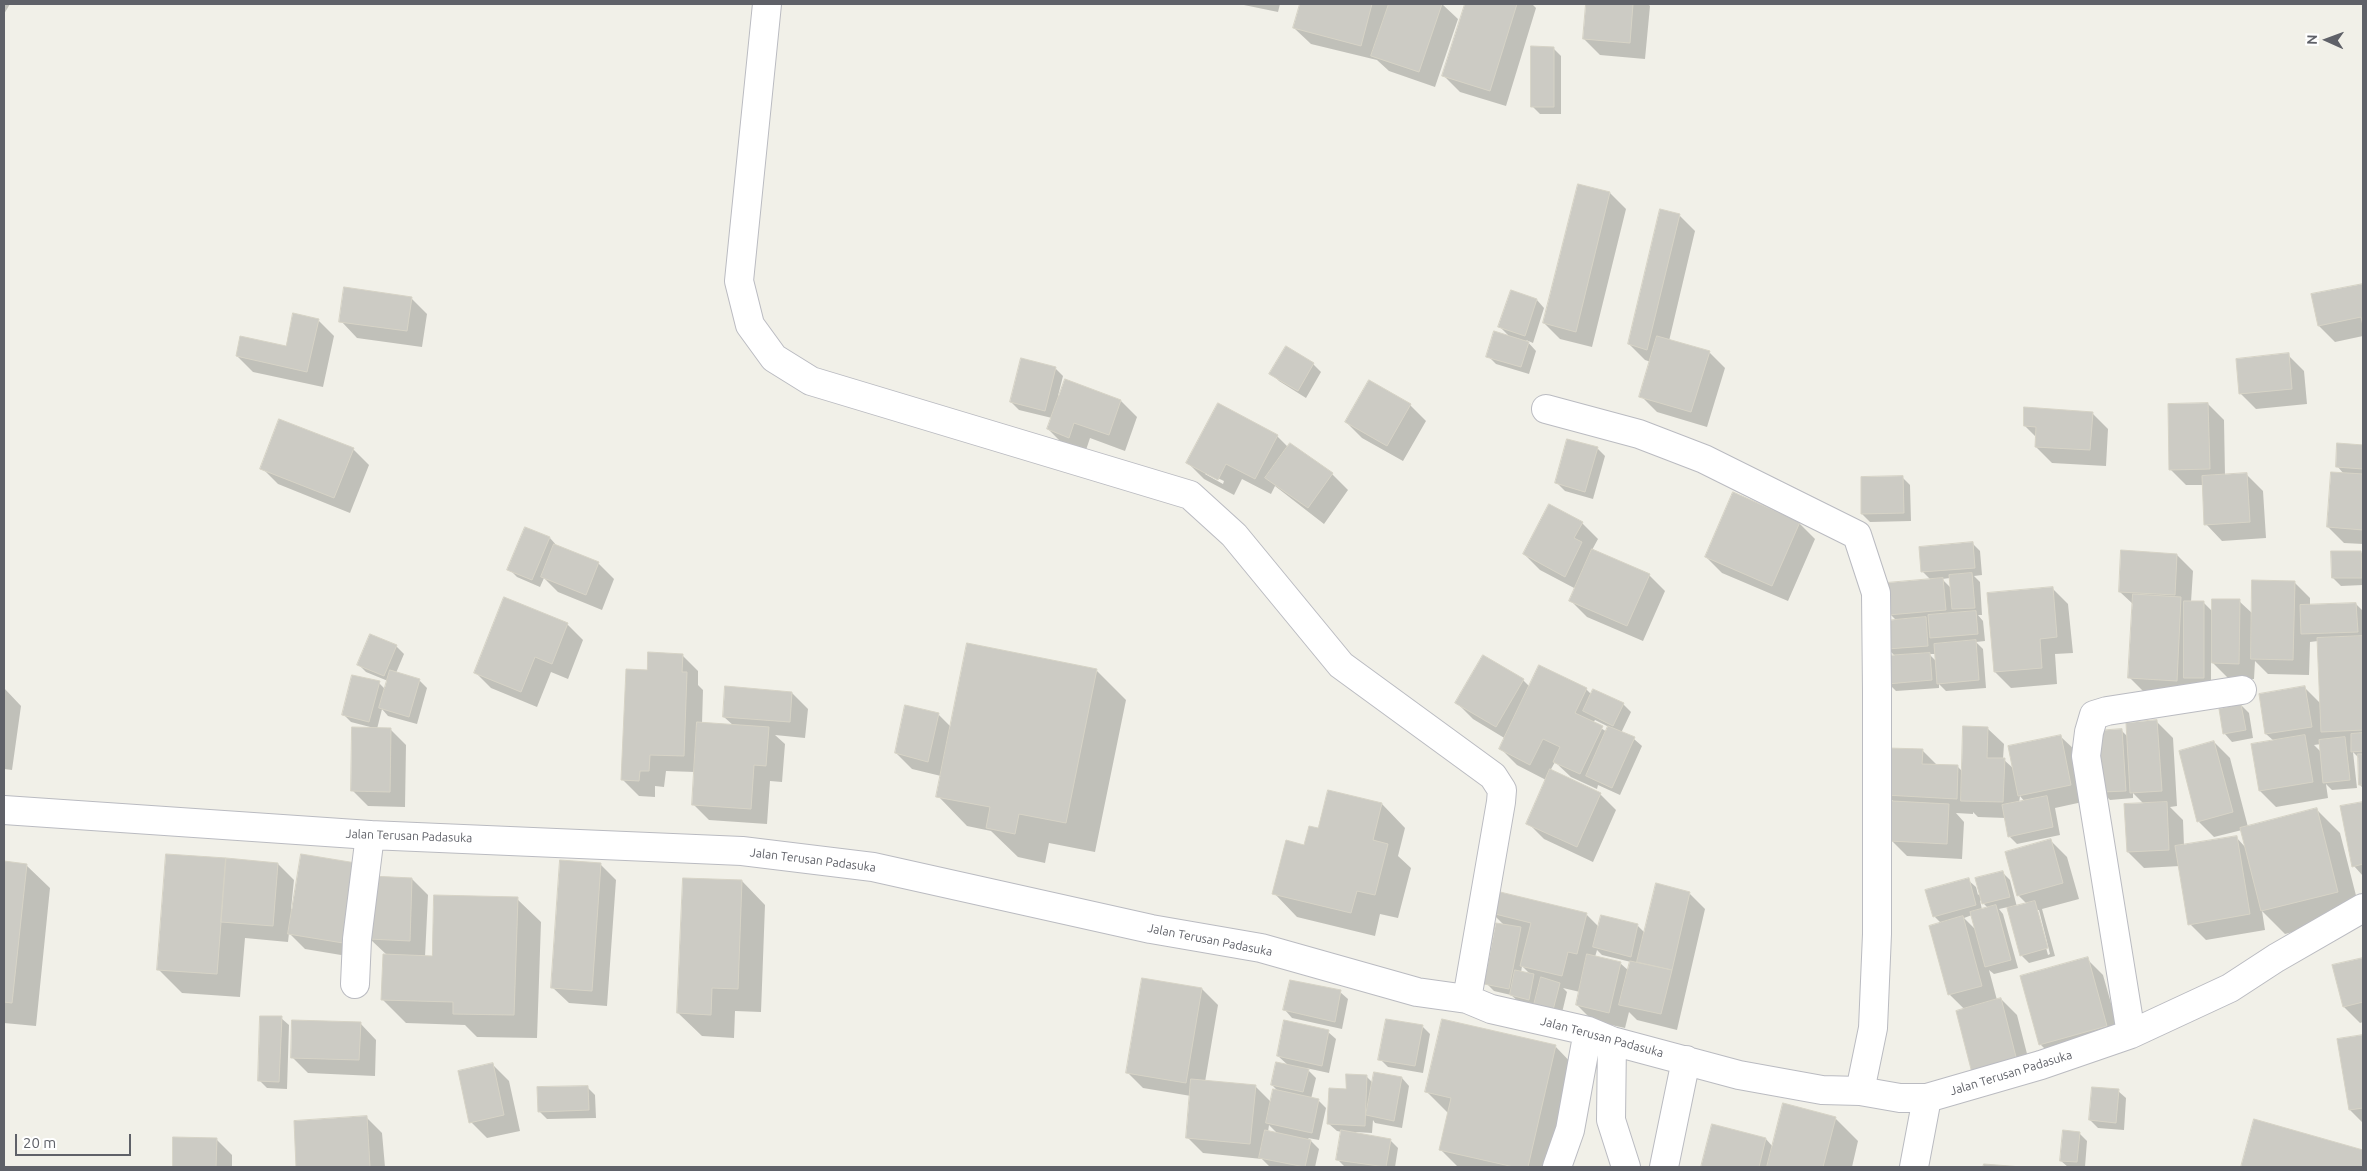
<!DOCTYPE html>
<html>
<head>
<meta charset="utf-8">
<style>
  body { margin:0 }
  #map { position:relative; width:2367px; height:1171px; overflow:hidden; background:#f1f0e8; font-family:Ubuntu,sans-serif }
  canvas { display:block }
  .frame { position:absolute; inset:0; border:5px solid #5f6168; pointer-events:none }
  .north { position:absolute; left:2302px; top:15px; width:50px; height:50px; -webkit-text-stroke:4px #fff; paint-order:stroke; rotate:272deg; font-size:14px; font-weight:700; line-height:20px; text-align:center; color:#5f6168 }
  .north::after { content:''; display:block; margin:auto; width:18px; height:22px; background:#5f6168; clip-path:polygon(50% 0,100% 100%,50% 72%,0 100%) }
  .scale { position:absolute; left:15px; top:1134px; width:116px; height:22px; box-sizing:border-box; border:2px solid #5f6168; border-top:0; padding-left:6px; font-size:15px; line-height:18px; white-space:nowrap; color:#5f6168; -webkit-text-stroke:4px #fff; paint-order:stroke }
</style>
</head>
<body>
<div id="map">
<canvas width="2367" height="1171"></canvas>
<div class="frame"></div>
<div class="north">N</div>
<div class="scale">20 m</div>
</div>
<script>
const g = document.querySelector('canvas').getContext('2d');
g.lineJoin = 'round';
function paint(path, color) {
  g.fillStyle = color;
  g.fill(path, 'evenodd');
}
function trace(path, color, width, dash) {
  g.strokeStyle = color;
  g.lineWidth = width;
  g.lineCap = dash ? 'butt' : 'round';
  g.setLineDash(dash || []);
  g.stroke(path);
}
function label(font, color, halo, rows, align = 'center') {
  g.font = font + ' Ubuntu,sans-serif';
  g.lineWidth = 4;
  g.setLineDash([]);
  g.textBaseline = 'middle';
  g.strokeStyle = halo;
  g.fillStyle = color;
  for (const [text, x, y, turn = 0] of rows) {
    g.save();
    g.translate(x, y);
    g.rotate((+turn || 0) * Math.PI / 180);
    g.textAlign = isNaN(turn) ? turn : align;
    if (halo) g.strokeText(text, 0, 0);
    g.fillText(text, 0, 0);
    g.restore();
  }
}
const shadow = new Path2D(`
  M4,4H10L4,14Z
  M1239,4H1280L1278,12Z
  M1301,4H1442L1458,19L1435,87L1389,71L1377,60L1311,44L1294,28Z
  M1466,4H1532L1536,8L1506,106L1460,92L1444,76Z
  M1588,4H1648L1650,6L1645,59L1600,55L1584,39Z
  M1553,48L1561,56V114H1540L1532,106Z
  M1610,193L1626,209L1592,347L1560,339L1544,323Z
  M1679,215L1695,231L1669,341L1709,352L1725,368L1707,427L1657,412L1641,396L1651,362L1645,360L1629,344Z
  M2363,285V336L2335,342L2319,326L2313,295Z
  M411,298L427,314L422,347L357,338L341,321Z
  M1537,300L1544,308L1533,343L1526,340L1536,351L1529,374L1496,364L1488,356L1510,337L1500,327Z
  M318,320L334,336L323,387L253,372L237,356L287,348Z
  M2288,355L2304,371L2307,404L2256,409L2240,393Z
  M1313,364L1321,372L1306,398L1279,381L1271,373Z
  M1055,368L1063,376L1058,396H1060L1066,380L1121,401L1137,417L1125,451L1090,438L1085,453L1064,445L1048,429L1052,418L1019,410L1011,402Z
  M2208,404L2224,420L2225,476L2247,475L2263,491L2266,538L2222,541L2206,524L2203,485H2186L2170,469Z
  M1410,405L1426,421L1403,461L1362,438L1346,422Z
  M2092,413L2108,429L2106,466L2052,463L2036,447L2037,438L2025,426Z
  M1277,436L1288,447L1332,474L1348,490L1324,524L1275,486L1271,494L1242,479L1234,495L1204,479L1188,463ZM1205,472L1224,481L1223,484L1205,474Z
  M2338,444L2363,446V544L2344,543L2328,527L2344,474L2337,466Z
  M1597,448L1605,456L1593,499L1565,491L1557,483Z
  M353,449L369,465L350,513L278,484L262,468Z
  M1902,477L1910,485L1911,521L1870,522L1862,514Z
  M1582,523L1598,539L1592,550L1649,575L1665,591L1643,641L1587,617L1571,601L1576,589L1540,570L1524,554Z
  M1799,523L1815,539L1788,601L1722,573L1706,557Z
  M526,528L550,538L558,547L598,563L614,579L602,610L558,592L544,578L540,587L517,577L509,569Z
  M1972,543L1980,551L1982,575L1974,576L1980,582L1982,615H1978L1983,621L1985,641L1976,642L1983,649L1986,688L1946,691L1939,684V688L1896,691L1888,683L1896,657L1888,649L1897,621L1890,614L1931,580L1923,572ZM1950,578L1951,588L1942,579ZM1929,654H1936V661Z
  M2361,552L2363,555V585L2341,586L2333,578Z
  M2177,555L2193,571L2191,602H2203L2213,612L2239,601L2253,614L2294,582L2310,598V606L2356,604L2363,611V788L2360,785L2359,758L2353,752L2357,788L2332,790L2326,784L2328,798L2276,807L2260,791L2252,745L2274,741L2266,734L2260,695L2305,688L2321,704L2318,641L2310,642L2309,675L2268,674L2255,661L2254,679H2229L2211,661V686L2146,694L2130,678L2134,605L2120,592ZM2321,744L2322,753L2314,745Z
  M2052,588L2068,604L2073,653L2055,654L2057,684L2011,688L1995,672Z
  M567,624L583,640L568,679L551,672L537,707L491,688L475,672Z
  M396,646L404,654L396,673L419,680L427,688L417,724L388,716L382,709L377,729H390L406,745L405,807L368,806L352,790L374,728L351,722L343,714L379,683L386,690L388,681L366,672L358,664Z
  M682,655L698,671V685L703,690L702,724L734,726L724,717L792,693L808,709L805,738L775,735L785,744L782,782L770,781L767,824L709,820L693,804L695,772L666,771L664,787L655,786V797L639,796L623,780L648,671Z
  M1096,670L1126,700L1095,852L1049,843L1045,863L1018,857L991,831L967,826L938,796L941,776L912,769L896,753L938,714L951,727Z
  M1523,680L1530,687L1586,689L1592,695L1623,704L1631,712L1621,733L1634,739L1642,746L1620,795L1598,785L1597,789L1571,777L1555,762L1550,771L1600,794L1616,810L1593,862L1544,839L1528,823L1546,780L1517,765L1501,749L1506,739L1473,719L1457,703ZM1595,720L1609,727L1607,732L1593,723Z
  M4,688L21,706L12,770L4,769Z
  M2241,705L2249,713L2253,738L2232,742L2225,734Z
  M2157,722L2173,738L2177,806L2170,807L2183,820L2184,846L2236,837L2246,848L2242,830L2214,837L2198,821L2214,742L2230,758L2248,827L2317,810L2340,833L2361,915L2285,934L2262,911L2265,930L2206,940L2190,924L2180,866L2144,868L2128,852L2144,804L2133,793V798L2110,800L2102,792L2122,731L2128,737Z
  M1987,728L2004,744L2003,759L2014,769L2060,736L2077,752L2087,801L2055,808L2060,835L2017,844L2009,836L2006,818L1978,817L1973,812V814L1956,813L1964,822L1962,859L1907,856L1891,840L1893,801L1887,795L1922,750L1938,766L1958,767L1963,772ZM2020,796L2025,802L2019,803Z
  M2363,803V876L2354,866L2342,807Z
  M1382,804L1405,828L1398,856L1411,868L1398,918L1380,914L1375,936L1297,917L1274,893L1305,846L1319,829Z
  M2051,841L2067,857L2079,899L2042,909L2055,956L2029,963L2021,955L2008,907L1999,909L2003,914L2018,968L1994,974L1989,970L1997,1000L2001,999L2017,1015L2033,1077L1949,994L1941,923L1934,916L1968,880L1976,887L1978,895L2002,872L2010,880L2017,907L2027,904L2018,895ZM1980,900L1988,908L1982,910ZM2036,910H2039L2050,954L2048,955ZM1972,915L1976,930L1964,918Z
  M4,862L26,865L50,888L36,1026L4,1023Z
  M278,864L294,880L291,909H293L373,881L412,879L428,895L425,957H433L517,899L541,922L537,1038L477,1037L465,1025L406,1023L382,999L388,956L370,939L359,958L305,949L289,933L288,942L245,938L240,997L182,993L158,969Z
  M600,864L616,880L607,1006L569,1003L552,987Z
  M684,879L742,881L765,905L761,1012L735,1011L734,1038L702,1036L678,1013Z
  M1689,893L1705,909L1677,1030L1637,1020L1629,1012L1625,1028L1593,1021L1577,1005L1580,992L1563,988L1567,992L1561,1017L1519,1002L1511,995L1494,991L1486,983L1505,926L1492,913L1586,914L1599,927L1638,926L1645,933ZM1597,950L1602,955L1631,962L1629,971L1620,963L1595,957ZM1522,966L1530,974L1521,973ZM1543,1006L1559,1010L1543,1008Z
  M2087,959L2103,975L2122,1042L2056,1060L2040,1044Z
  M2363,959V1022L2360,1023L2344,1007L2334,966Z
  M1143,979L1202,989L1218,1005L1205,1082L1255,1086L1272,1103L1279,1092L1272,1085L1289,1066L1278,1056L1328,1032L1336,1039L1329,1073L1306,1068L1316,1078L1311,1099L1318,1100L1326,1108L1319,1140L1308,1138L1319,1149L1315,1167H1276L1269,1166L1262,1159L1203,1153L1187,1137L1191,1096L1143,1088L1127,1072ZM1269,1125L1278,1134L1268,1132Z
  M1340,992L1348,999L1342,1029L1292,1018L1285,1010Z
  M281,1018L289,1025L287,1089L267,1088L259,1080Z
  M360,1023L376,1040L375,1076L308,1073L292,1057Z
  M1422,1026L1430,1034L1423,1073L1388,1067L1380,1059Z
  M2363,1036V1123L2350,1110L2339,1040Z
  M1555,1046L1578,1070L1556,1167H1458L1441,1150L1449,1114L1427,1092Z
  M493,1065L509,1081L520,1131L487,1138L471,1122Z
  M1366,1076L1373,1083L1402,1078L1409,1086L1402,1128L1375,1123L1373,1120L1372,1133L1356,1132V1134L1390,1140L1398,1148L1395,1167H1345L1337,1159L1342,1132L1337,1131L1329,1124L1347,1090Z
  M587,1087L595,1095L596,1118L547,1119L539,1111Z
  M2118,1091L2126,1098L2124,1130L2098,1128L2090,1120Z
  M366,1117L382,1133L385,1167H298L295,1122Z
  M1835,1118L1858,1141L1852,1167H1703L1713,1126L1766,1139L1773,1147Z
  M2255,1121L2363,1152V1167H2242Z
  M2079,1133L2087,1141L2085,1167H2068L2061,1161Z
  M174,1138L216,1139L232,1155V1167H174Z`);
const building = new Path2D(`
  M1300,4H1372L1361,46L1293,28Z
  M1389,4H1442L1419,72L1371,56Z
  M1465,4H1517L1490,91L1442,76Z
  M1586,4H1633L1630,43L1583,39Z
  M1531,46L1554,47V107H1531Z
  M1578,184L1610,192L1576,332L1543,323Z
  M1660,209L1680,214L1647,350L1628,344Z
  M2363,284V326L2361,317L2318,326L2311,294Z
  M344,287L412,297L407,331L339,322Z
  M1511,290L1537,299L1525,336L1498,327Z
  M293,313L319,319L307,372L236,356L240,336L286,346Z
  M1494,331L1529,342L1521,367L1486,357Z
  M1657,336L1710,351L1691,412L1639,397Z
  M1286,346L1314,363L1298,391L1269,374Z
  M2289,353L2292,389L2239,394L2236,359Z
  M1021,358L1056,367L1045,411L1010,402Z
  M1065,379L1121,400L1109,435L1074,423L1069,438L1047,429Z
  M1369,380L1411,404L1387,446L1345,422Z
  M1218,403L1278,435L1255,479L1226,464L1218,480L1186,463Z
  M2208,403L2210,469L2169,470L2168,404Z
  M2024,407L2093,412L2090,450L2035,447L2036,427L2024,426Z
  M279,419L354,448L334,498L260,469Z
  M1567,439L1598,447L1585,492L1555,483Z
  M1290,443L1333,473L1308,508L1265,478Z
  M2337,443L2363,445V469L2336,467Z
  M2331,472L2363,474V530L2327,527Z
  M2247,473L2250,522L2204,525L2202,476Z
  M1903,476L1904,513L1861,514V477Z
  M1733,492L1800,522L1772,586L1705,557Z
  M1549,504L1583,522L1574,538L1582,542L1565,577L1523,554Z
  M525,527L550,537L532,580L507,570Z
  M1973,542L1975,568L1921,572L1919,547Z
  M554,544L599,562L586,595L541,577Z
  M1592,549L1650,574L1627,626L1569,601Z
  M2121,550L2177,554L2175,595L2119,592Z
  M2331,551H2361L2362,578H2332Z
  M1972,573L1975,608L1952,609L1949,575Z
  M1943,578L1946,610L1888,615L1886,583Z
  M2252,580L2295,581L2293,660L2251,659Z
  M2053,587L2057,637L2040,639L2042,668L1994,672L1987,593Z
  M2133,594L2181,597L2177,681L2128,678Z
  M504,597L568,623L552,664L535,657L521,692L474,673Z
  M2212,599H2240L2239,664L2212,663Z
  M2184,601H2204V678H2184Z
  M2356,603L2358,632L2301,634L2300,605Z
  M1976,611L1978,634L1930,638L1928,615Z
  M1926,617L1928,646L1887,649L1884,621Z
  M370,634L397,645L384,676L357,665Z
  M2363,636V730L2321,732L2317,638Z
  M1976,640L1979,680L1937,684L1934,644Z
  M967,643L1097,669L1066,823L1019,814L1015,834L986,828L990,807L936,797Z
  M648,652L683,654L682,672H687L684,756L650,755L649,771H640L639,781L621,780L626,669L647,670Z
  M1930,653L1932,680L1887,684L1884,656Z
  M1483,655L1524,679L1496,727L1455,703Z
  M1539,665L1587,688L1575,713L1603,726L1580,774L1553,762L1560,747L1543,739L1530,765L1499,749Z
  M390,670L420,679L409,717L379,708Z
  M352,675L380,681L369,722L342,715Z
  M725,686L792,692L790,722L723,717Z
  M2305,686L2312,727L2265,734L2259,694Z
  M1593,689L1624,703L1613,726L1583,711Z
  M2241,704L2246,730L2223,734L2219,709Z
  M905,705L939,713L928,762L895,753Z
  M2157,720L2162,791L2130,793L2126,723Z
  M697,722L769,727L766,766L754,765L751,809L692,805Z
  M1608,726L1635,737L1612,788L1586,776Z
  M1963,726L1988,727L1987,758H2005L2003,802L1961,801Z
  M352,727L391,728L390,792L351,791Z
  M2122,729L2126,791L2101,792L2096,731Z
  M2363,733V751L2351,752V734Z
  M2061,735L2071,785L2018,796L2008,746Z
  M2305,735L2313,782L2259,791L2251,744Z
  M2345,737L2350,780L2323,783L2319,740Z
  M2214,741L2233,812L2197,822L2179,751Z
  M1888,748L1923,749L1922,764L1958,765L1957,799L1885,795Z
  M2358,754H2363V785H2359Z
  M1550,769L1601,793L1577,847L1526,824Z
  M1328,790L1382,803L1373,840L1388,844L1375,895L1357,891L1351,913L1272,894L1286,840L1304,845L1309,826L1318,828Z
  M2047,796L2053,827L2008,837L2002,805Z
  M1892,801L1949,804L1947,844L1890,841Z
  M2167,802L2169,850L2127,852L2124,804Z
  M2363,802V864L2352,867L2340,806Z
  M2317,808L2338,892L2261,911L2240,828Z
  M2237,836L2250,914L2188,925L2175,846Z
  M2051,839L2063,883L2017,896L2005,852Z
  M166,854L226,858L217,974L157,970Z
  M301,854L356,863L343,943L288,934Z
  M226,858L278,863L273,926L221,922Z
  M560,860L601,863L592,991L551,988Z
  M4,861L27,864L12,1003L4,1002Z
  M2003,871L2010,897L1982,904L1975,878Z
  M371,876L412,878L410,941L369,939Z
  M683,878L742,880L738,989L712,988L711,1015L677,1013Z
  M1969,878L1976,905L1933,917L1925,890Z
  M1656,883L1690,892L1672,970L1637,962Z
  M1496,891L1587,913L1577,954L1568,952L1562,976L1520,966L1531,923L1491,913Z
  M434,895L518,897L514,1015L453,1014V1002L381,1000L383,954L432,956Z
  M2035,901L2048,948L2020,956L2007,908Z
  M1996,905L2011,960L1985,967L1970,912Z
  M1601,915L1638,924L1631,957L1593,947Z
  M1963,916L1982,986L1948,995L1929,926Z
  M1496,923L1521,927L1509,989L1484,984Z
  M1587,954L1621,962L1609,1013L1576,1005Z
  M2088,957L2107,1026L2039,1045L2020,976Z
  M2363,958V1002L2343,1007L2332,965Z
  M1630,961L1672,970L1661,1014L1619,1005Z
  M1515,970L1534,974L1529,1000L1510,995Z
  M1541,977L1560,983L1553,1010L1534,1005Z
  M1142,978L1202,988L1186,1083L1126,1073Z
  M1290,980L1341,990L1335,1022L1283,1010Z
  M2001,998L2017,1061L1972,1073L1956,1011Z
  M260,1016H282L279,1082L258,1081Z
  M1386,1019L1423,1025L1415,1066L1378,1060Z
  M1442,1019L1556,1045L1528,1167H1514L1439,1150L1451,1098L1425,1092Z
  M292,1020L361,1022L359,1060L291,1058Z
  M1284,1020L1329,1030L1322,1066L1277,1056Z
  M2363,1035V1108L2349,1110L2337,1039Z
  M1276,1062L1309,1069L1303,1092L1271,1085Z
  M493,1063L504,1115L469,1123L458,1071Z
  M1374,1072L1402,1077L1394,1121L1366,1115Z
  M1346,1074L1367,1075L1365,1126L1327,1124L1329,1088L1346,1089Z
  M1191,1079L1256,1085L1250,1144L1186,1138Z
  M588,1086L589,1110L538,1112L537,1087Z
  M2092,1087L2119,1089L2116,1123L2089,1120Z
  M1273,1089L1319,1099L1312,1133L1266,1123Z
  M1783,1103L1836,1117L1823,1167H1767Z
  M367,1116L370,1167H296L294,1121Z
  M2254,1119L2363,1150V1167H2241Z
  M1712,1124L1766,1138L1759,1167H1701Z
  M1265,1130L1311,1140L1305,1167L1259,1158Z
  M1341,1130L1391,1139L1386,1167L1336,1160Z
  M2063,1130L2080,1132L2077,1162L2060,1161Z
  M173,1137L217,1138L216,1167H173Z
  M1984,1164L2022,1167H1983Z`);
const minor = new Path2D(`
  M767,4L739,281L750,325L774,358L811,381L1190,495L1234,535L1341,665L1493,776L1502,790L1501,802L1467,999
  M1546,409L1639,434L1704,459L1857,535L1876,593L1877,691V934L1873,1028L1860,1091
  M4,810L370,835L742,851L873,867L1151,929L1261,948L1417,992L1467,999L1491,1009L1588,1031L1612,1041L1739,1075L1822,1090L1860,1091L1900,1098H1927L2041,1065L2131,1034L2230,988L2276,958L2363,908
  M355,984L357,939L370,835
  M2131,1034L2086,756L2089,732L2094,715L2107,711L2242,690
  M1612,1041L1611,1120L1626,1167
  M1557,1167L1570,1130L1588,1031
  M1664,1167L1686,1060
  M1914,1167L1927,1098`);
const streetNames = [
  ["Jalan Terusan Padasuka",409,836,2],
  ["Jalan Terusan Padasuka",813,860,7],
  ["Jalan Terusan Padasuka",1210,940,11],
  ["Jalan Terusan Padasuka",1602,1037,15],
  ["Jalan Terusan Padasuka",2011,1073,-17]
];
paint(shadow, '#0003');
paint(building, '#cccbc4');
trace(building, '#d6d3c6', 1);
trace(minor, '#babbc1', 30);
trace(minor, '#fff', 28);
label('12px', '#5f6168', '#fff', streetNames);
</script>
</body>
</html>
